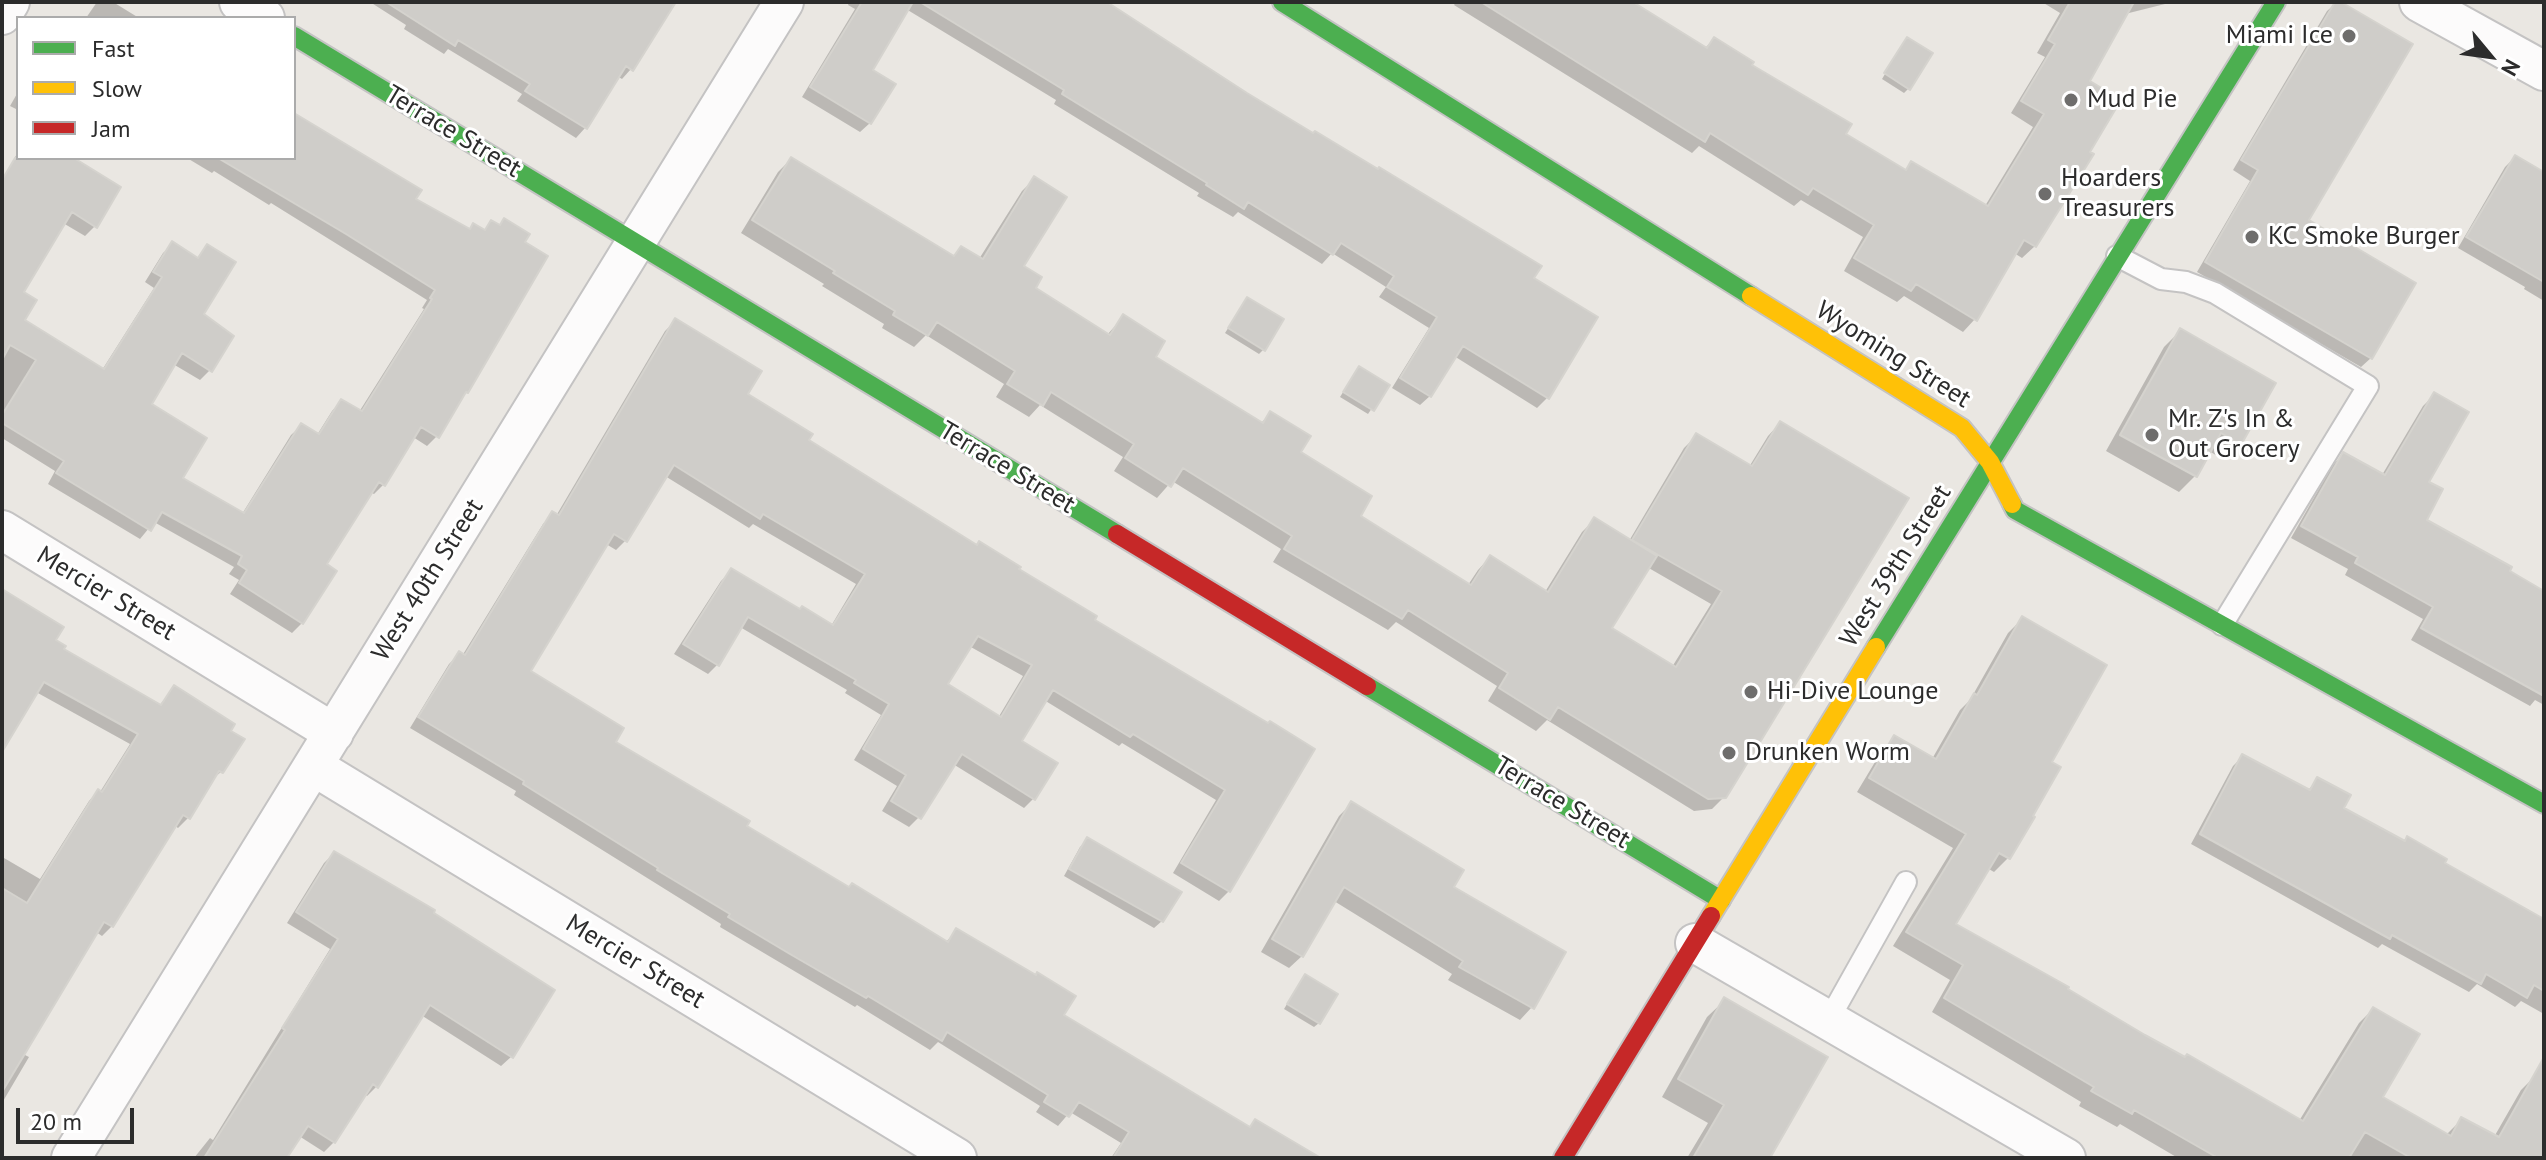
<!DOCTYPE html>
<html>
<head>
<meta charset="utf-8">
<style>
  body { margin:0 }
  #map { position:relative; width:2546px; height:1160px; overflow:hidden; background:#eae7e2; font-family:"PT Sans",sans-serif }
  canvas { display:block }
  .frame { position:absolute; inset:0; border:4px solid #2c2c2c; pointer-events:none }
  .legend { position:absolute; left:16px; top:16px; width:280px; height:144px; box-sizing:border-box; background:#fff; border:2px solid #ababab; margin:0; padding:10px 14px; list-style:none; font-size:24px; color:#2c2c2c }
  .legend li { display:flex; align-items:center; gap:16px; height:40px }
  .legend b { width:40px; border:2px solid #ababab }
  .north { position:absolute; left:2450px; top:16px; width:80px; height:80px; -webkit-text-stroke:6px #fff; paint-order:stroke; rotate:119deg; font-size:22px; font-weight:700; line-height:32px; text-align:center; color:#2c2c2c }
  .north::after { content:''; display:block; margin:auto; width:28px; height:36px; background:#2c2c2c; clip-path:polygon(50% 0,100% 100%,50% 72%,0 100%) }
  .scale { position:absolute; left:16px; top:1108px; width:118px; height:36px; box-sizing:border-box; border:4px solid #2c2c2c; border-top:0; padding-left:10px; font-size:24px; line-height:28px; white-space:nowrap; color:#2c2c2c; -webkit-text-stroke:6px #fff; paint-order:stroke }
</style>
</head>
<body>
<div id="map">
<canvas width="2546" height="1160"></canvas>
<div class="frame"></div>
<ul class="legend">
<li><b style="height:10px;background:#4caf50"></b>Fast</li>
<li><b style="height:10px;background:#ffc107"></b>Slow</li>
<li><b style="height:10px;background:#c62828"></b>Jam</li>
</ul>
<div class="north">N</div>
<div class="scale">20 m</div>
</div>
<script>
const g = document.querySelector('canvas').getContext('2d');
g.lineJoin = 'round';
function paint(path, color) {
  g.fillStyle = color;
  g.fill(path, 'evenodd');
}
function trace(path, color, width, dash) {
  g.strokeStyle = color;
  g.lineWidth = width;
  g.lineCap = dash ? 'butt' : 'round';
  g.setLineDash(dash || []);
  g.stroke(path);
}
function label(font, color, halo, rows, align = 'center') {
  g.font = font + ' "PT Sans",sans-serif';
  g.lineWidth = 6;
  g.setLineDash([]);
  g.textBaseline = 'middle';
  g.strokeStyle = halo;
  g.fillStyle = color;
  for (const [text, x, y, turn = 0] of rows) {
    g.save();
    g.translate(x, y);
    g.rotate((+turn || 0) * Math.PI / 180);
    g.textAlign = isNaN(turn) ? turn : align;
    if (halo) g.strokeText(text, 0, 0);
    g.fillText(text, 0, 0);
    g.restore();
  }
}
const shadow = new Path2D(`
  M97,2H113L139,18H86Z
  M370,2H674L631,69L622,79L617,76L585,128L576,138L517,101L522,94L448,49L444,54L404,29L406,25Z
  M849,2H1095L1531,279L1547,398L1537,408L1454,356L1430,396L1420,405L1392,388L1429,328L1379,297L1386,287L1332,253L1322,264L1238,212L1233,217L1197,196L1199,193L1054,104L1056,100L906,9L870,70V123L860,132L802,97L855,9L848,5Z
  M1456,2H1631L1704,49L1714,39L1843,134L1904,171L1912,163L1985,206L2033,127L2011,113L2045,57L2037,53L2060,13L2042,2H2173L2125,14L2087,81L2035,246L2022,258L2014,253L1975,319L1963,332L1904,296L1897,302L1844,271L1863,237L1801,200L1794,206L1699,146L1692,153L1454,5Z
  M2337,2L2306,221L2371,358L2361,367L2197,272L2250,181L2233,170L2327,11Z
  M1903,44L1909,88L1904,93L1882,79Z
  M18,92V110L10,106Z
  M294,114L413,200L468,231H483L491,222L498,227L504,220L437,436L427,446L413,437L384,484L374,494L370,492L324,565L302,623L292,633L230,594L239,580L229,574L234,567L154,522L140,539L48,484L55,471L2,438V180L18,152V158H70L95,226L85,236L63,223L21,293L23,321L102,370L154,288L145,282L163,253L173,244L196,259L207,246L201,315L210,370L200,380L173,364L149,405L180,478L242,514L291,435L301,426L317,435L332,411L341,401L359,412L424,309L422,308L427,300L271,203L269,205L214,171L212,173L187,158H294Z
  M2515,157L2544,174V301L2524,289L2525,287L2458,248L2505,167Z
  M791,159L952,257L961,248L979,259L1022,191L1034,179L1021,267L1033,289L1107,335L1123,317L1153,357L1260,424L1271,413L1298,453L1358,516L1468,585L1478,570L1490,557L1545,592L1582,532L1594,520L1629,541L1684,448L1697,435L1749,467L1768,436L1780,423L1725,796L1712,809L1694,811L1547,720L1536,731L1488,701L1497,686L1396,622L1388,630L1273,562L1281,549L1172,481L1157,498L1114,471L1123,457L1040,405L1029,417L996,397L1004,384L926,335L914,347L882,328L884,324L822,286L824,284L741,233L778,172ZM1647,567L1711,604L1672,667L1610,629Z
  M1247,299L1263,350L1259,354L1225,333Z
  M675,321L745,395L806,440L1017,570L1092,620L1268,725L1229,891L1219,901L1173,873L1216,800L1122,743L1119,746L1044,700L1019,742L1034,798L1024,808L953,764L919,817L909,827L882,811L897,786L854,760L881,715L845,693L847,690L740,627L718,664L708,674L674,654L721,581L731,571L800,611L831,626L856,584L753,524L749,528L665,476L626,540L616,550L606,544L528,672L613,742L744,826L945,943L957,930L1062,1016L1280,1158H1111L1121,1143L1070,1112L1058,1126L1036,1112L1040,1106L938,1042L930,1050L857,1005L855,1007L720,927L721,924L514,795L516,791L410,728L449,664L459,654L462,656L543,524L553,514L556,516L665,331ZM969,646L1023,676L998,718L945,685Z
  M2180,331L2240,443L2224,460L2209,451L2195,476L2179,492L2106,451L2164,347Z
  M1355,373L1387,386L1368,414L1340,397Z
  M2434,395L2424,521L2544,593V705L2535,700L2530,706L2411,640L2423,619L2345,575L2348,569L2291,538L2332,466L2343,454L2382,475L2423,406Z
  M2,590L61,649L159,706L174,687L221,772L210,781L188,818L178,828L174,825L112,926L102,936L96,932L23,1054L29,1057L2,1103V861L4,858L40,879L89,801L98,791L100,792L130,744L36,692L2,733Z
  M2022,619L2049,763L2030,816L2032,818L2008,858L1994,872L1987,868L1953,925L2144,1036L2299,1121L2359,1023L2373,1009L2380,1097L2446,1135L2461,1120L2494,1137L2521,1090L2535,1076L2544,1082V1154L2538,1158H2178L2120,1124L2117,1127L2079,1106L2081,1102L1932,1012L1950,980L1893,946L1953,848L1857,792L1881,752L1895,738L1932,759L1960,710L1970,700L2008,633Z
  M2243,756L2307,791L2318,780L2342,808L2544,921V1014L2521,1001L2515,1007L2477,984L2469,992L2382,944L2378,948L2191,844L2233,766Z
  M1351,804L1451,887L1532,1007L1520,1020L1448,980L1452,974L1334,901L1302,956L1289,968L1261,952L1339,816Z
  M1087,840L1162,921L1154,928L1064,876L1080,847Z
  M334,853L511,1057L501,1066L421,1015L377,1086L367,1096L364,1094L334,1142L324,1152L299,1136L284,1158H194L210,1138L213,1140L330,949L287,923L324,863Z
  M1301,981L1319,1023L1314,1027L1284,1009Z
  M1725,1000L1769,1157L1771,1158H1687L1708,1123L1662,1097L1707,1017Z`);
const building = new Path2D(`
  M386,2H676L633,71L626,66L587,129L525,91L530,84L458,40L455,46Z
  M862,2H913L873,70L896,84L871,124L810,87Z
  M920,2H1107L1247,93L1313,133L1315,131L1378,169L1379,167L1542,266L1534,278L1598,317L1549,399L1463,346L1431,397L1400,378L1437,317L1387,287L1394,276L1341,243L1333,255L1248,202L1244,209L1206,185L1207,183L1062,94L1064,90Z
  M1481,2H1633L1707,48L1714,37L1754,62L1752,65L1852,124L1846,134L1906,170L1911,161L1988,206L2044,114L2021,101L2055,44L2048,40L2070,2H2134L2090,81L2121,100L2090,152L2094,154L2036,247L2024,240L1977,321L1916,284L1911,291L1854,258L1874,225L1813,188L1808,195L1710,133L1705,142Z
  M2335,2H2341L2413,44L2309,220L2416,283L2372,359L2205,262L2258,170L2241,160Z
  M1907,37L1933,53L1910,90L1884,73Z
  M294,113L422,190L416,199L470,229L473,223L485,230L491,220L500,225L504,218L530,234L525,242L548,256L468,393L466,392L439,438L421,427L385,486L379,482L327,564L337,571L303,624L239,583L247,570L238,564L242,556L162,512L151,531L56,473L64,461L2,423V415L36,360L10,345L2,360V180L15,158H74L121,187L97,228L72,212L24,292L37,300L25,320L104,369L162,277L153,272L172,241L198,258L207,244L236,262L204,314L234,336L212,372L182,353L152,404L207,438L183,478L244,513L301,423L319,434L341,399L362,411L432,299L430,298L435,290L346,234L218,158H294Z
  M2515,155L2544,172V282L2466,237Z
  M791,157L954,256L961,246L983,259L1034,176L1067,197L1024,266L1042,277L1036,288L1110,335L1123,314L1165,341L1156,357L1263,423L1270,411L1311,436L1301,452L1372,496L1361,516L1471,585L1490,555L1548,592L1594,517L1657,556L1612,628L1676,667L1722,591L1632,540L1696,433L1752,466L1780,421L1909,498L1726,798L1708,799L1558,707L1550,720L1499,688L1508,673L1408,610L1402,619L1284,549L1292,536L1183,468L1171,487L1125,458L1134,444L1051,392L1043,406L1007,384L1015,371L937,322L928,336L893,315L895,311L833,273L835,271L752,220Z
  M1247,297L1284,319L1265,351L1228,328Z
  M675,318L762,371L748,394L813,434L809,440L977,545L979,541L1021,567L1019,569L1097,616L1095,620L1268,723L1270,721L1315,749L1230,892L1181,863L1225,790L1133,734L1130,737L1053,690L1022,741L1058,763L1035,800L962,754L921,819L891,801L906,775L863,749L889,704L854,683L856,680L748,617L719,666L683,644L731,568L800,609L802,606L833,625L865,574L763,514L760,519L674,465L627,542L614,534L531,671L624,728L616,742L750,821L747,826L849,887L852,883L948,942L956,928L1036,975L1037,972L1076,996L1064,1015L1250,1127L1255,1119L1321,1158H1113L1129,1132L1079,1102L1069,1117L1044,1102L1048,1095L947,1032L942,1041L868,996L866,998L790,954L728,917L730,914L657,870L658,868L523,784L524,781L418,717L459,651L465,655L552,511L559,515ZM978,636L1032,665L1001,717L948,684Z
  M2180,328L2276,383L2241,445L2221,433L2197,477L2120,435Z
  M1359,366L1390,385L1374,411L1343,392Z
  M2434,392L2469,412L2429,482L2443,489L2427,520L2512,567L2510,571L2544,591V696L2421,628L2433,607L2355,563L2358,557L2301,526L2343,452L2385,475Z
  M2,589L64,627L56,640L66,646L64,649L161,705L174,685L235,724L231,731L245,739L223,773L219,771L190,819L183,815L113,927L104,922L2,1092V888L27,903L98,789L102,792L138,734L44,682L2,752Z
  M2022,616L2107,665L2052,762L2061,767L2033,816L2035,817L2010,859L1999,853L1956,924L2069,987L2068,989L2145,1035L2185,1057L2187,1054L2303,1121L2373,1007L2420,1034L2383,1097L2451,1136L2461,1117L2499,1137L2544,1057V1158H2411L2365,1132L2349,1158H2218L2134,1110L2132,1114L2091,1091L2094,1087L1944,998L1963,965L1906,932L1966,834L1869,778L1894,735L1936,759L1974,693L1977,695Z
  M2242,754L2310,790L2317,777L2351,795L2344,808L2405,841L2407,836L2447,859L2445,863L2544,919V991L2534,985L2527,998L2486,974L2481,984L2392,935L2390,939L2200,834Z
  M1351,801L1464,870L1454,887L1566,952L1534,1009L1459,967L1463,961L1344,887L1303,957L1272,939Z
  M1087,837L1182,892L1163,922L1069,869Z
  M334,851L435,910L434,913L555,990L513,1058L430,1005L378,1088L373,1084L335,1143L308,1126L287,1158H204L285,1030L282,1028L338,939L296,912Z
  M1305,974L1338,994L1320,1024L1287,1004Z
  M1724,997L1828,1057L1770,1158H1693L1724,1105L1678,1079Z`);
const lane = new Path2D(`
  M2117,256L2161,279L2186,282L2215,293L2368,386L2222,625
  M1828,1021L1906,882`);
const street = new Path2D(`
  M239,2L265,18
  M2419,2L2544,71
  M2,15L10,2
  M2,530L334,733
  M313,766L957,1158
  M1695,943L2066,1158
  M71,1158L784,2`);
const fast = new Path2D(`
  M1282,2L1751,296
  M294,36L1117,534
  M2012,504L2015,510L2544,804
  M1876,647L2276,2
  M1367,686L1721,900`);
const slow = new Path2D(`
  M1751,296L1962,428L1990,462L2012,504
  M1711,916L1876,647`);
const jam = new Path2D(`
  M1117,534L1367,686
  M1563,1158L1711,916`);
const markers = [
  [2349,36,8,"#6e6d6c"],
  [2071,100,8,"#6e6d6c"],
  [2045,194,8,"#6e6d6c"],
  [2252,237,8,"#6e6d6c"],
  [2152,435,8,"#6e6d6c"],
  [1751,692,8,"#6e6d6c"],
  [1729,753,8,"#6e6d6c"]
];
const poiNames = [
  ["Miami Ice",2333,36,"right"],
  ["Mud Pie",2087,100],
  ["Hoarders",2061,179],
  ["Treasurers",2061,209],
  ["KC Smoke Burger",2268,237],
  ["Mr. Z's In &",2168,420],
  ["Out Grocery",2168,450],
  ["Hi-Dive Lounge",1767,692],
  ["Drunken Worm",1745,753]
];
const streetNames = [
  ["Terrace Street",453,132,31],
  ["Wyoming Street",1893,355,32],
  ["Terrace Street",1007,468,31],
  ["West 39th Street",1896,566,-58],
  ["West 40th Street",428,580,-58],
  ["Mercier Street",106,594,31],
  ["Terrace Street",1562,803,31],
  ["Mercier Street",635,962,31]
];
paint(shadow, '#0003');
paint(building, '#cfcdc9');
trace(building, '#d5d3ce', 2);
trace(lane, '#c4c3c3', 24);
trace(street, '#c4c3c3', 42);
trace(fast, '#c4c3c3', 22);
trace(slow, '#c4c3c3', 22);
trace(jam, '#c4c3c3', 22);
trace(lane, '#fcfbfb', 20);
trace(street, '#fcfbfb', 38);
trace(fast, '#4caf50', 18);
trace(slow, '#ffc107', 18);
trace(jam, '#c62828', 18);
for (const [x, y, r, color] of markers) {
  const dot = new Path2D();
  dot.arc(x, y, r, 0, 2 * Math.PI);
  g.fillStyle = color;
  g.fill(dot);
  trace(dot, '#fff', 3);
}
label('26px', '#2c2c2c', '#fff', poiNames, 'left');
label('26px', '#2c2c2c', '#fff', streetNames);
</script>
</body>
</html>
